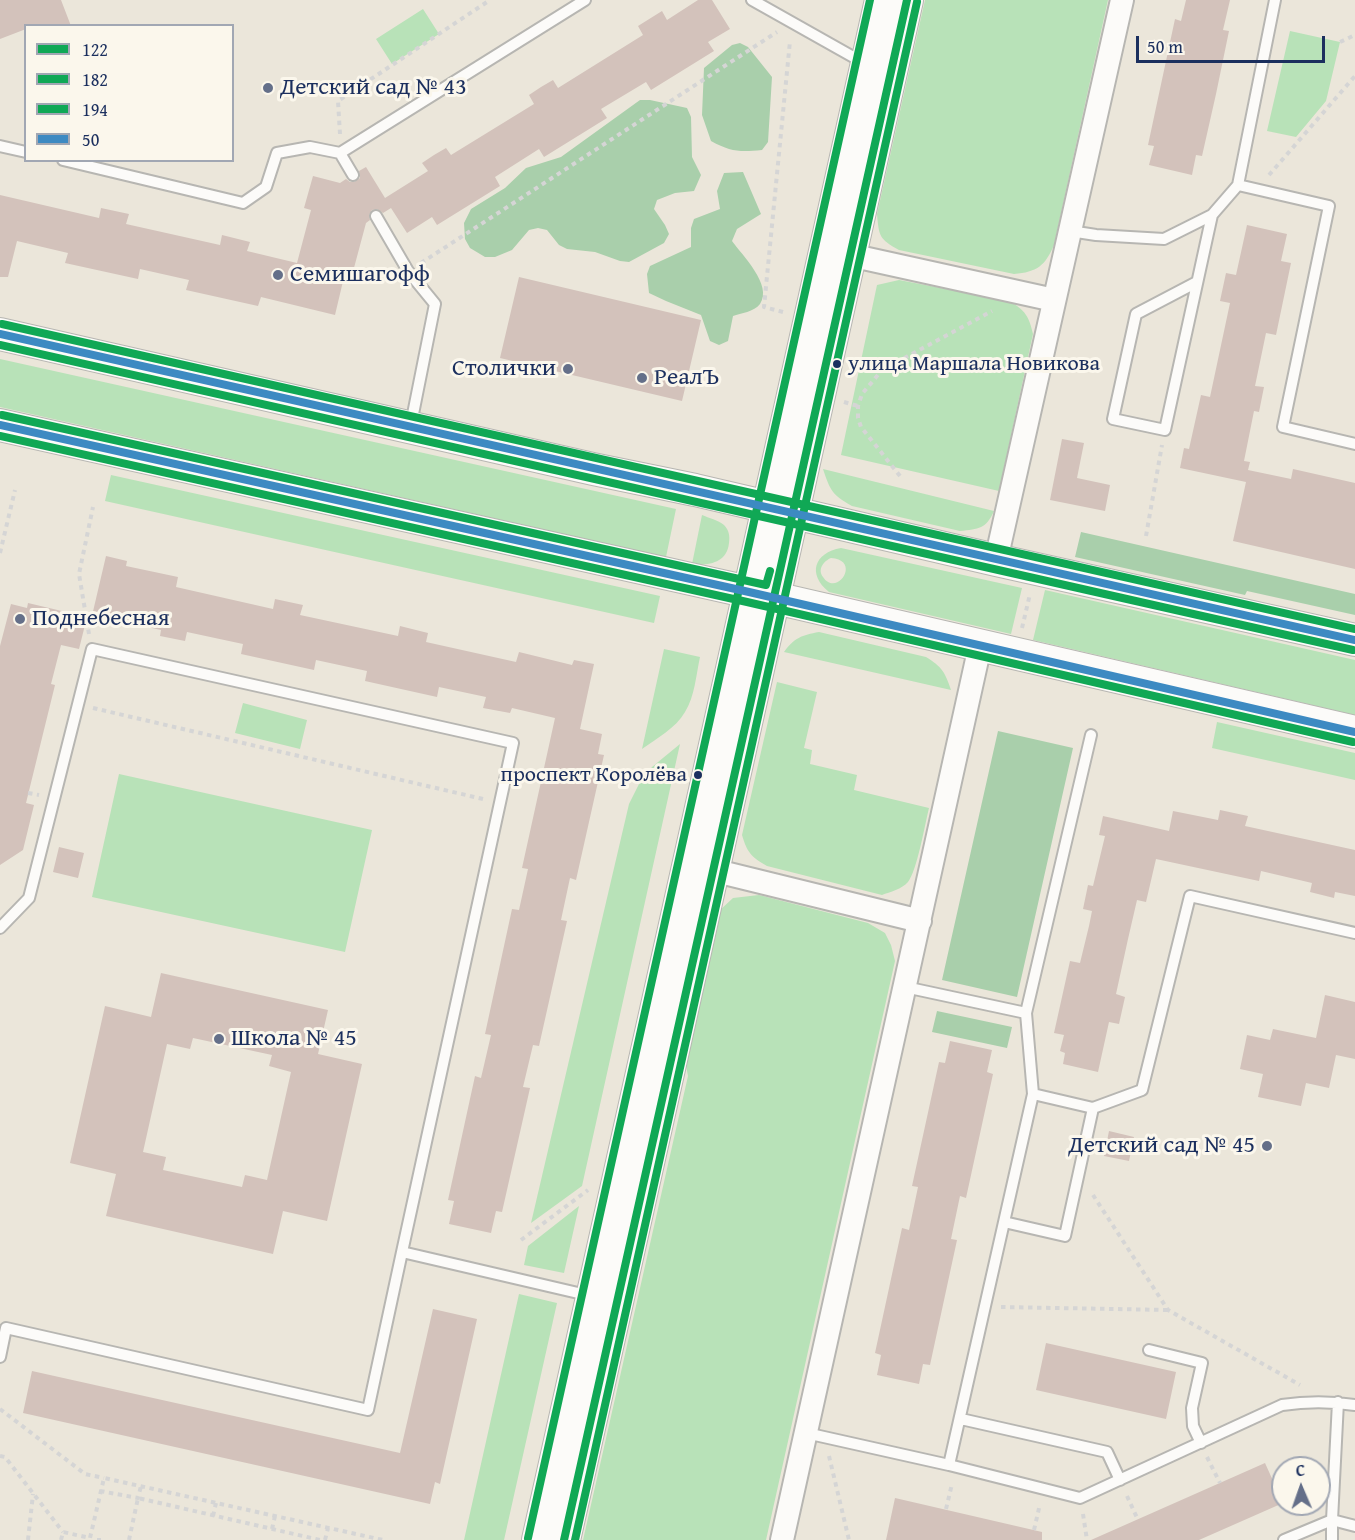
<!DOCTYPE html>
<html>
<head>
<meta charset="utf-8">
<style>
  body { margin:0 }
  #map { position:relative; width:1355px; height:1540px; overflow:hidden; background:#ebe6da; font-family:"Gentium Book Plus",serif }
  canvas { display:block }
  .legend { position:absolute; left:24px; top:24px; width:210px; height:138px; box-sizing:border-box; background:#fbf7ec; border:2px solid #a1a7b3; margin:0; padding:8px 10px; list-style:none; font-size:18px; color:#1b2f5e }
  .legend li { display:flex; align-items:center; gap:12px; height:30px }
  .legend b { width:30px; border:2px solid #a1a7b3 }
  .north { position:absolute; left:1271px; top:1456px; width:60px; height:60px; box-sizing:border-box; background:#fbf7ec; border:2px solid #a1a7b3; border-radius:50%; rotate:358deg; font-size:16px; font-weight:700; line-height:24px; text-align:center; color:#1b2f5e }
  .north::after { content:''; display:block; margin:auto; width:21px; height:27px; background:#646f89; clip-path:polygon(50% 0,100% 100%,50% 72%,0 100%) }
  .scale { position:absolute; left:1136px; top:36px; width:189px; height:27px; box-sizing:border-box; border:3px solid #1b2f5e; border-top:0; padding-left:8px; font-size:18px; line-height:21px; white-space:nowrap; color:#1b2f5e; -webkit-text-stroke:4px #fbf7ec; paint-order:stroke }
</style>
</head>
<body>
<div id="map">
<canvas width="1355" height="1540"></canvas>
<ul class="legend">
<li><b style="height:8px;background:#10a855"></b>122</li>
<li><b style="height:8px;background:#10a855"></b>182</li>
<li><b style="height:8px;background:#10a855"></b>194</li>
<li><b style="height:8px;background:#3d8ac2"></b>50</li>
</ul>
<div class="north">С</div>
<div class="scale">50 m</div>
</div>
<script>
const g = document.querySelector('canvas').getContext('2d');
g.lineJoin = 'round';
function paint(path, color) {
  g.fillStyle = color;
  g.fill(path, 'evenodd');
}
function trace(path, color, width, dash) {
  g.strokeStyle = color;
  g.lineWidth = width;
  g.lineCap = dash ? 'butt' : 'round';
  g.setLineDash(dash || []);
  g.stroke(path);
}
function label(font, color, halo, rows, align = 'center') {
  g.font = font + ' "Gentium Book Plus",serif';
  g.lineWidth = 6;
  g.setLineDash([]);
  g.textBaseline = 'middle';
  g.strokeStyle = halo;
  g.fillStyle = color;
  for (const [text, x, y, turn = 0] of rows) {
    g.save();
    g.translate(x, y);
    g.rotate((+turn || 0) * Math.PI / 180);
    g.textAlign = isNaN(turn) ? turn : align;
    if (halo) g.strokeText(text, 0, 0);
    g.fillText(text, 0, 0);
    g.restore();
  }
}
const green = new Path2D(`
  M925,0H1108L1054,245C1045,266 1037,272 1014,274L899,250C879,239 879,236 877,214Z
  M423,9L439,34L392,64L376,39Z
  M1290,31L1340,42L1326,101L1296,137L1267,131Z
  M899,280L1009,301C1025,310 1029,316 1033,334L999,491L841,455L877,285Z
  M0,359L676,509L666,557L0,407Z
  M823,469L994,511C986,529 979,529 960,531L852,506C832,495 830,490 823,469Z
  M111,475L660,596L654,623L105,501Z
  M702,515C709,518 718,520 724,525C729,530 730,536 729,543C727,563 708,566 692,564Z
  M841,548L1022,588L1011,634L829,592C807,574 814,553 841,548ZM831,558C862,560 837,598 823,577C817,569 824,561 831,558Z
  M1045,590L1355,660V715L1033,640Z
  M819,632L926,657C942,667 945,672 951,690L784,652C794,638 802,635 819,632Z
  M664,649L700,657C696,675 695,696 685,712C676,728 656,739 642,749Z
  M777,682L817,692L804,748L812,750L810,764L857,775L854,790L929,808C925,824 917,871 908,882C902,889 890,892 882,895L767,866C751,857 747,852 742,835Z
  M243,703L307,720L300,749L235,733Z
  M1217,722L1355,753V780L1212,748Z
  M680,744L582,1186L531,1223L629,804L639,784L652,767Z
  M119,774L372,830L345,952L92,897Z
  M759,895L868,923L885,933L891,945L895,961L766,1540H583L688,1076L684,1055L719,911L733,898Z
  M579,1206L564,1273L524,1265L528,1246Z
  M519,1294L557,1303L504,1540H464Z`);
const forest = new Path2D(`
  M740,43L748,47L772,77L768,142L762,150C740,152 731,152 711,141L702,115L704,68L732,45Z
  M640,100H650L687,108L691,117L692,157L701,175L694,191L675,193L657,200L654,209L665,225L669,234L664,243L629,262L620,261L595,252L567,249L559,245L547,230L538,228L529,230L512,250L495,257H485L470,248L465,239L464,223L471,209L505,188L526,168L561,157Z
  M743,172L761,214L737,229L732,241C742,255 773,285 760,304C754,312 741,313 733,316L728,341L719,345L710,341L701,315L666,301L649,293L647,274L650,266L691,247V228L694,219L720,209L717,191L724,173Z
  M1081,532L1355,594V615L1247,591L1245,595L1075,557Z
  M998,731L1073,748L1017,997L942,980Z
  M937,1011L1012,1027L1007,1048L932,1032Z`);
const building = new Path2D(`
  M0,0H61L71,26H26V29L0,39Z
  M698,0H712L730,29L708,42L714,51L651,90L646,82L601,109L607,118L544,157L539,149L495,177L500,186L437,225L432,217L407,233L391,208L383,213L377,209L372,210L369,215L370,220L366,223L351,279L344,277L335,315L261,297L258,306L186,290L189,280L140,269L138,279L65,263L68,253L17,241L8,277H0V195L99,218L101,208L129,214L126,224L220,245L222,235L250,242L247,251L297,263L311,210L304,208L313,176L340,183L346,179L350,182H354L360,178L359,171L366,167L385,198L428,171L422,163L434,155L446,148L451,155L534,104L529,95L541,87L553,80L558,88L643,35L638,26L662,11L667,20Z
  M1186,0H1230L1223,30L1229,31L1216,94L1202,156L1196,155L1192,175L1149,165L1154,146L1148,145L1175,19L1181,21Z
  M1247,225L1287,234L1281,261L1291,263L1276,335L1266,333L1255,386L1264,387L1259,412L1254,411L1244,461L1250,462L1248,470L1291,479L1293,469L1355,483V569L1233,541L1246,482L1180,468L1184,448L1189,449L1201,395L1210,397L1230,303L1220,301L1226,273L1236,275Z
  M519,277L701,320L682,401L500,358Z
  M1062,439L1084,443L1077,478L1110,485L1105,511L1050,500Z
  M106,556L127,561L126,566L178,577L176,587L273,609L275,599L303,605L300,615L398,636L400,626L428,633L426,642L516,662L519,652L572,665L574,660L594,664L580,729L602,734L598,754L604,755L576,880L570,878L561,920L567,921L539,1046L533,1045L523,1087L530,1088L502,1212L496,1211L491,1233L449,1224L454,1201L448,1200L475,1076L481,1078L491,1035L485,1034L512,909L519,910L528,869L522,868L555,718L512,708L510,713L483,708L486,697L439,687L437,697L365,681L367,671L316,660L314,670L241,654L243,644L187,632L185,641L160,636L161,630L111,619L110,625L91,620Z
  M28,603L87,617L79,649L61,645L51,684L55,685L26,803L34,805L23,850L0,865V646L11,604L27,608Z
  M1220,810L1248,816L1245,826L1355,850V896L1335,892L1334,898L1310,892L1312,883L1261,871L1259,881L1156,859L1146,902L1137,900L1128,939L1116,994L1125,997L1119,1024L1109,1022L1098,1072L1063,1064L1065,1053L1060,1051L1064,1035L1054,1033L1070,961L1080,963L1089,926L1092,911L1083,909L1088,885L1093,886L1105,836L1099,835L1103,816L1169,831L1173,811L1218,820Z
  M59,847L84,853L78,878L53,872Z
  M161,973L328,1010L318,1054L362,1064L327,1221L283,1211L273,1254L106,1216L116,1174L70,1163L105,1006L151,1017ZM193,1038L272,1055L269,1066L291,1072L267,1180L245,1175L242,1187L163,1170L166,1157L143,1152L167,1044L190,1049Z
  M1325,995L1355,1002V1059L1336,1055L1329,1088L1306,1083L1301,1106L1258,1097L1263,1074L1240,1069L1247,1035L1270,1040L1273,1029L1316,1038Z
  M950,1041L992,1050L987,1072L993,1074L966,1198L960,1196L951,1239L957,1240L930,1365L923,1364L919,1384L877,1375L881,1355L875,1353L902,1228L909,1230L918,1187L912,1186L939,1062L945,1063Z
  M1109,1131L1134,1137L1129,1161L1104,1156Z
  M433,1309L477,1319L440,1484L435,1482L430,1504L23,1413L32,1371L400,1453Z
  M1046,1343L1176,1372L1166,1419L1036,1390Z
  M1265,1463L1283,1503L1199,1540H1091Z
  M895,1498L1042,1532V1540H886Z`);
const path = new Path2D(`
  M1340,42L1355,35
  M340,134L338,101L490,0
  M1269,175L1355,76
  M421,263L777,32
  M783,312L764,307L790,41
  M844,402L858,406
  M900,476L861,427L858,418V406L862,394L882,370L992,311
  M1146,536L1162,445
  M0,553L15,490
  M1022,628L1030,594
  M89,634L79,574L93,507
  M93,708L483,799
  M28,793L39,795
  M1093,1195L1168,1310L1300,1385
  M521,1240L588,1190
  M1001,1307L1168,1310
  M0,1409L85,1474L104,1478
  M0,1456L5,1457L63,1532
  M829,1456L849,1540
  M1207,1457L1220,1483
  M100,1491L138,1498L141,1486
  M1127,1496L1138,1520
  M946,1509L952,1484
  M1083,1514L1087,1540
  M213,1516L216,1503
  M272,1529L275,1516
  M1034,1530L1040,1504
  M28,1540L33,1494
  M61,1540L63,1532L90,1538L104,1478L383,1540
  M97,1540H101
  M129,1540L138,1498L320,1540
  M325,1540L328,1528`);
const lane = new Path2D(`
  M752,0L864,63
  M0,146L26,152
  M340,153L353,175
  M63,160L243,203L266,187L277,153L310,147L340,153L585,0
  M1238,185L1329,206L1283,427L1355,444
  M376,216L408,271L435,304L411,424
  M1070,231L1096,235L1164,239L1212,215L1238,185L1275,0
  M1197,282L1136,314L1113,419L1165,430L1212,215
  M0,928L29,898L92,649L513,743L402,1252
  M905,987L1026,1013L1033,1094L949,1465
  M1026,1013L1091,735
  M1033,1094L1093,1108L1142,1090L1190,896L1355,933
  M1004,1222L1065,1236L1093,1108
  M1149,1350L1202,1363L1192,1408L1193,1426L1201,1443
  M0,1357L6,1328L368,1410L402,1252L591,1296
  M961,1419L1107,1452L1120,1480
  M806,1433L949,1465L1080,1498L1282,1405C1308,1401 1329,1401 1355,1405
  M1284,1540L1332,1520L1355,1526
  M1332,1540V1520L1338,1402`);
const street = new Path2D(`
  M836,252L1054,300
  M996,560L1122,0
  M700,867L920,921
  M782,1540L980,646`);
const secondary = new Path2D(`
  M0,334L593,469L695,490L996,560L1355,640
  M0,425L749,592L1355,732
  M538,1540L881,0
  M564,1540L907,0`);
const bus1 = new Path2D(`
  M564,1540L907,0`);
const bus2 = new Path2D(`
  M575,1540L917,2`);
const bus3 = new Path2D(`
  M2,415L766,585L770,571
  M528,1538L870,0`);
const bus4 = new Path2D(`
  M0,334L1355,640
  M0,425L749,592L1355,732`);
const bus5 = new Path2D(`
  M0,345L1353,650
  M0,436L747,602L1353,742`);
const bus6 = new Path2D(`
  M2,324L1355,629`);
const markers = [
  [268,88,6,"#646f89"],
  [278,275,6,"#646f89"],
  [837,364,5,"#1b2f5e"],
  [568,369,6,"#646f89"],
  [642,378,6,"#646f89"],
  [20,619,6,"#646f89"],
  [698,775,5,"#1b2f5e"],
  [219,1039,6,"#646f89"],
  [1267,1146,6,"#646f89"]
];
const busNames = [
  ["улица Маршала Новикова",848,364],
  ["проспект Королёва",687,775,"right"]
];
const poiNames = [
  ["Детский сад № 43",280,88],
  ["Семишагофф",290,275],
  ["Столички",556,369,"right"],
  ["РеалЪ",654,378],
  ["Поднебесная",32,619],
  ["Школа № 45",231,1039],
  ["Детский сад № 45",1255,1146,"right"]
];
paint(green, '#b8e2b8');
paint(forest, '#a9cfab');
paint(building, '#d3c2bb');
trace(lane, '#b7b6b2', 14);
trace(street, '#b7b6b2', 26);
trace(secondary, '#b7b6b2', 34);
trace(path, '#d5d5d5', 4, [4.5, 4.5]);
trace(lane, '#fcfbf9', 10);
trace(street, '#fcfbf9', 22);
trace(secondary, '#fcfbf9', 32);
trace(bus1, '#10a855', 8);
trace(bus2, '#10a855', 8);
trace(bus3, '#10a855', 8);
trace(bus4, '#3d8ac2', 8);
trace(bus5, '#10a855', 8);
trace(bus6, '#10a855', 8);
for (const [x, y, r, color] of markers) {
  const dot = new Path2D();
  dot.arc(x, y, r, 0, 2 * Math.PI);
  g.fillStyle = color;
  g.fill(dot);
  trace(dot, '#fbf7ec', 2);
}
label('22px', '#1b2f5e', '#fbf7ec', busNames, 'left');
label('24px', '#1b2f5e', '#fbf7ec', poiNames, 'left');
</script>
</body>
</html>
